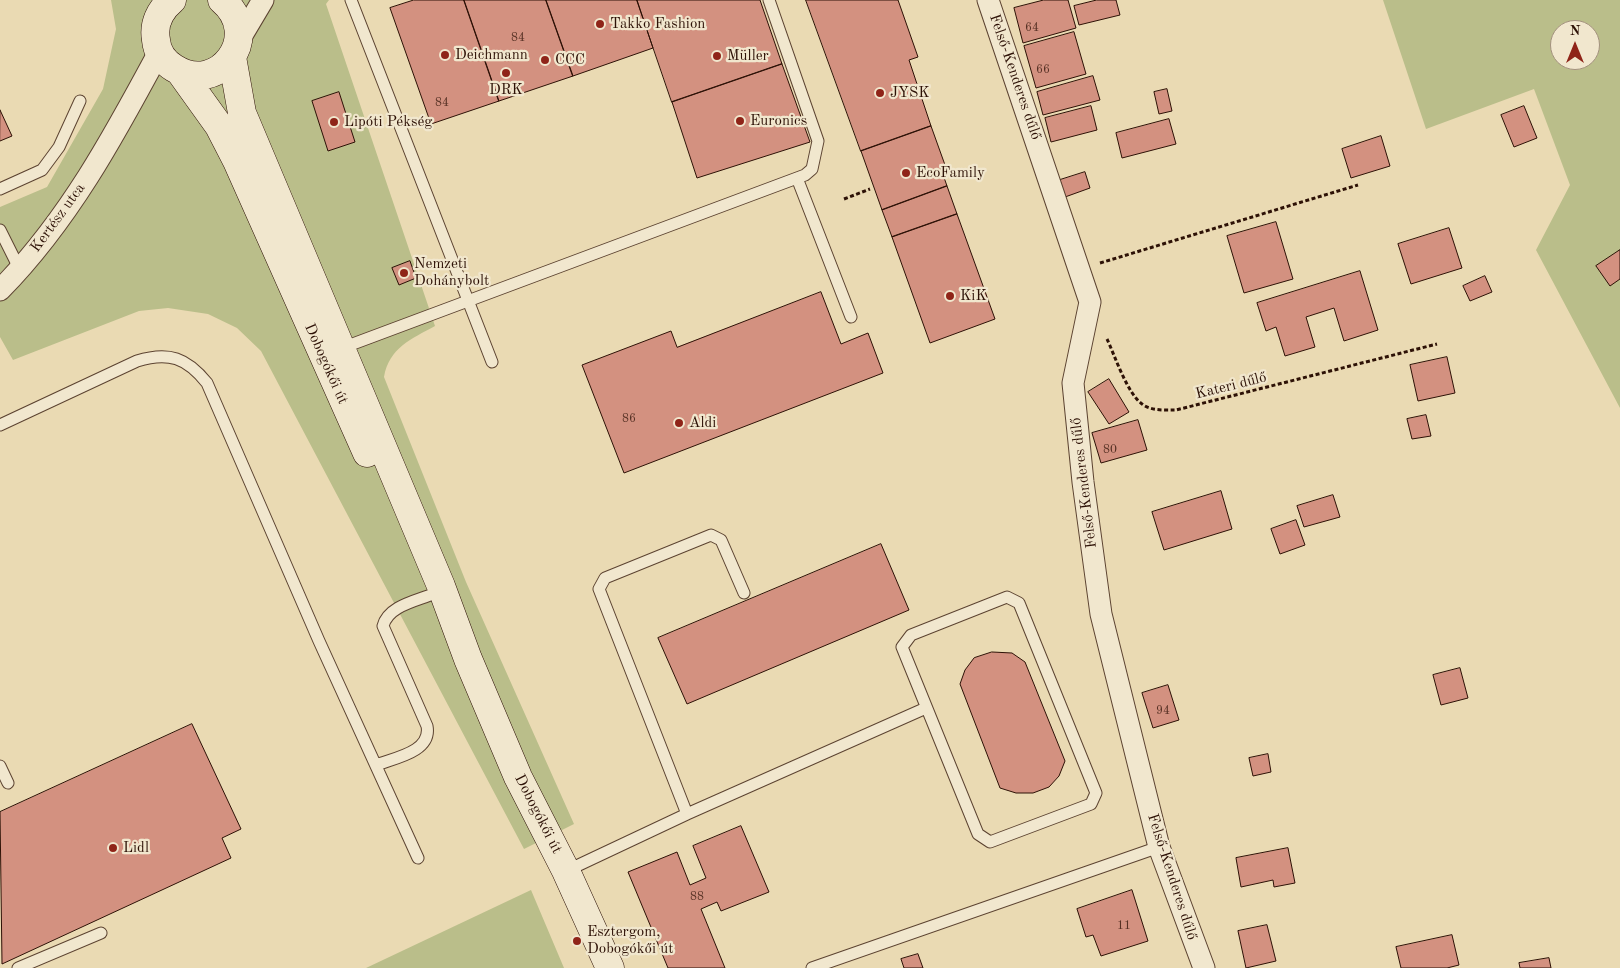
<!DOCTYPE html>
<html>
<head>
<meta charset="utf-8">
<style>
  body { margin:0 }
  #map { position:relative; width:1620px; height:968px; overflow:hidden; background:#eadab3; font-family:"Old Standard TT",serif }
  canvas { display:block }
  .north { position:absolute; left:1550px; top:20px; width:50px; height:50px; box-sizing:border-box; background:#f1e7ce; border:1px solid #a3917e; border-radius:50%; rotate:0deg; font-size:14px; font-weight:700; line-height:20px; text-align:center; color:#2d1106 }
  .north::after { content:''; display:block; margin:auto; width:18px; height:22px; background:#8f2418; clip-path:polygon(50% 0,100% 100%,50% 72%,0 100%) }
</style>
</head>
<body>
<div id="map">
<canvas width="1620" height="968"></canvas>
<div class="north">N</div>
</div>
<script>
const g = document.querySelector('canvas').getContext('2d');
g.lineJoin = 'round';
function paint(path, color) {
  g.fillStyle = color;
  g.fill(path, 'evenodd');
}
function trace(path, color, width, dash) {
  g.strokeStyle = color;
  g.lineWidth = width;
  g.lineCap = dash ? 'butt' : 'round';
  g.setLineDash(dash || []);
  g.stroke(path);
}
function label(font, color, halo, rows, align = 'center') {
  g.font = font + ' "Old Standard TT",serif';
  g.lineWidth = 4.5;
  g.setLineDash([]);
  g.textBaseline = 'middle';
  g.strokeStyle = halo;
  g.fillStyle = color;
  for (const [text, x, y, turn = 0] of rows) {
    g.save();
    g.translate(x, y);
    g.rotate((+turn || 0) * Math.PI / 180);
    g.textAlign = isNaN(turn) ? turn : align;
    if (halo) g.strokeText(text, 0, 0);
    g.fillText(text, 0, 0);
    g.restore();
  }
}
const green = new Path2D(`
  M111,0H329L326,4L435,326C411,339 389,348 384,377L466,582L574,824L524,849L261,351L237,328L208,314L168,308L139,311L13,360L0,337V207L47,187L103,89L116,29Z
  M1383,0H1620V408L1536,250L1570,185L1534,89L1426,129ZM1560,30H1590V60H1560Z
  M531,890L564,968H366Z`);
const building = new Path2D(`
  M414,0H464L499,101L431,124L390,8Z
  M464,0H546L573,76L499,101Z
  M546,0H637L653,48L573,76Z
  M637,0H760L782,64L672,102Z
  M806,0H898L918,57L909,60L931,126L861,151Z
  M1044,0H1068L1076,28L1023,43L1014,8Z
  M1097,0H1116L1120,15L1079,25L1074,6Z
  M1074,32L1086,74L1036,88L1024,46Z
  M782,64L810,142L697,178L672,102Z
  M1093,76L1100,100L1043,115L1037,92Z
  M1167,89L1172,111L1159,114L1154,92Z
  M339,92L355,142L328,151L312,101Z
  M1091,106L1097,130L1051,142L1045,118Z
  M1524,106L1537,138L1514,147L1501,115Z
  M0,110L12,136L0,141Z
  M1169,119L1176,144L1122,158L1116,133Z
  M931,126L945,165L940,166L947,186L882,210L861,151Z
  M1381,136L1390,166L1351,178L1342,149Z
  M1085,172L1090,188L1065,197L1060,180Z
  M947,186L957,214L892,237L882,210Z
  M957,214L995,319L930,343L892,237Z
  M1276,222L1293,279L1244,293L1227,236Z
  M1449,228L1462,268L1411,284L1398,244Z
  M1620,250V279L1610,286L1596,266Z
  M410,261L416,278L399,285L392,268Z
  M1360,271L1378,330L1344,341L1334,308L1306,317L1315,347L1285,356L1276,327L1266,331L1257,303Z
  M1485,276L1492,292L1470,301L1463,286Z
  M821,292L841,344L868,333L883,373L624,473L582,365L671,331L677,347Z
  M1447,357L1455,393L1418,401L1410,365Z
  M1109,379L1129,412L1109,424L1088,392Z
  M1426,415L1431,436L1412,439L1407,419Z
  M1138,420L1147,450L1101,463L1092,433Z
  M1221,491L1232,529L1164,550L1152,512Z
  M1333,495L1340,517L1304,527L1297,506Z
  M1296,520L1305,545L1280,554L1271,529Z
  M881,544L909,610L687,704L658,638Z
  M992,652L1012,653L1025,662L1065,761L1059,776L1049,787L1033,793H1016L1000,788L960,684L965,670L974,658Z
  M1460,668L1468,698L1441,705L1433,675Z
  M1168,685L1179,720L1153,728L1142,693Z
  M192,724L241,829L222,838L231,858L2,964L0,812Z
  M1268,754L1271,772L1253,776L1249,758Z
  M741,826L769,892L721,911L717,902L701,909L725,968H668L628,872L677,852L690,885L706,878L693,846Z
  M1288,848L1295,883L1274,887L1273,880L1241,887L1236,858Z
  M1132,890L1148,941L1101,956L1093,935L1086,937L1077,909Z
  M1267,925L1276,961L1246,968L1238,931Z
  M1452,935L1459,965L1447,968H1401L1396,947Z
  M918,954L923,968H904L901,959Z
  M1549,958L1551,968H1520L1519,963Z`);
const path = new Path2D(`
  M844,199L870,189
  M1100,263L1358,185
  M1107,339C1115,356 1127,393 1142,404C1151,411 1165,410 1176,410L1437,344`);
const service = new Path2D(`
  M351,0L492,362
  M797,178L851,317
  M0,189L42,170L59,147L80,101
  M0,230L20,270
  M342,348L805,175L812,169L818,141L769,0
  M0,425L137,361C169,351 187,358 207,383L319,641L418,858
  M1007,597L1019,603L1096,793L1091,804L990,842L978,834L902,647L911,635Z
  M376,765C394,758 432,752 427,726L383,626C388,606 416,601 433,594
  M0,766L8,783
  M687,814L599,589L605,578L711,535L721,540L744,593
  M566,871L687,814L926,708
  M18,968L101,933
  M812,968L1159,847`);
const minor = new Path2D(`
  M988,0L1090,302L1073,383L1083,482L1101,614L1159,847L1204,968
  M238,42L263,0
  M0,290C68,221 114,136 159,52`);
const secondary = new Path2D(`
  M172,0C160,10 153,24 156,40C157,52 164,62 174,68C219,97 264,35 222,0
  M232,57L242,113L441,586L468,659L518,777L566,871L610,968
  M181,73L219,126L237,161L367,453`);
const markers = [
  [600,24,5,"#8f2418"],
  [445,55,5,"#8f2418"],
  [717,56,5,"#8f2418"],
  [545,60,5,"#8f2418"],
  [506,73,5,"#8f2418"],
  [880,93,5,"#8f2418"],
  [740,121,5,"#8f2418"],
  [334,122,5,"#8f2418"],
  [906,173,5,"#8f2418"],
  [404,273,5,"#8f2418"],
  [950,296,5,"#8f2418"],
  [679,423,5,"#8f2418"],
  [113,848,5,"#8f2418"],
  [577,941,5,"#8f2418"]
];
const numberNames = [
  ["64",1032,28],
  ["84",518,38],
  ["66",1043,70],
  ["84",442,103],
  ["86",629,419],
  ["80",1110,450],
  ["94",1163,711],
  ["88",697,897],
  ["11",1124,926]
];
const poiNames = [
  ["Takko Fashion",610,24],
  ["Deichmann",455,55],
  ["Müller",727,56],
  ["CCC",555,60],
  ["DRK",506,90,"center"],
  ["JYSK",890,93],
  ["Euronics",750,121],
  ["Lipóti Pékség",344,122],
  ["EcoFamily",916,173],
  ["Nemzeti",414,264],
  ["Dohánybolt",414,281],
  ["KiK",960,296],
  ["Aldi",689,423],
  ["Lidl",123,848],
  ["Esztergom,",587,932],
  ["Dobogókői út",587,949]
];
const streetNames = [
  ["Felső-Kenderes dűlő",1015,77,71],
  ["Kertész utca",58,218,-54],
  ["Dobogókői út",326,364,66],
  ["Kateri dűlő",1231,386,-14],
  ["Felső-Kenderes dűlő",1084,483,-97],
  ["Dobogókői út",538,814,63],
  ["Felső-Kenderes dűlő",1172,877,72]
];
paint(green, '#babe8a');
paint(building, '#d39180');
trace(building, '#2d1106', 1);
trace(service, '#5c4331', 13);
trace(minor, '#5c4331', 23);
trace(secondary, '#2d1106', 29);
trace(path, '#2d1106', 3, [4, 2.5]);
trace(service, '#f1e7ce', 11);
trace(minor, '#f1e7ce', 21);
trace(secondary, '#f1e7ce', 28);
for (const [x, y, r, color] of markers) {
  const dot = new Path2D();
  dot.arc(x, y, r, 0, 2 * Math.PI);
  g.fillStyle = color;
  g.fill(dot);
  trace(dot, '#f1e7ce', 2);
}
label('12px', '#563124', null, numberNames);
label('15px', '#2d1106', '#f1e7ce', poiNames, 'left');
label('15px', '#2d1106', '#f1e7ce', streetNames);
</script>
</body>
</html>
